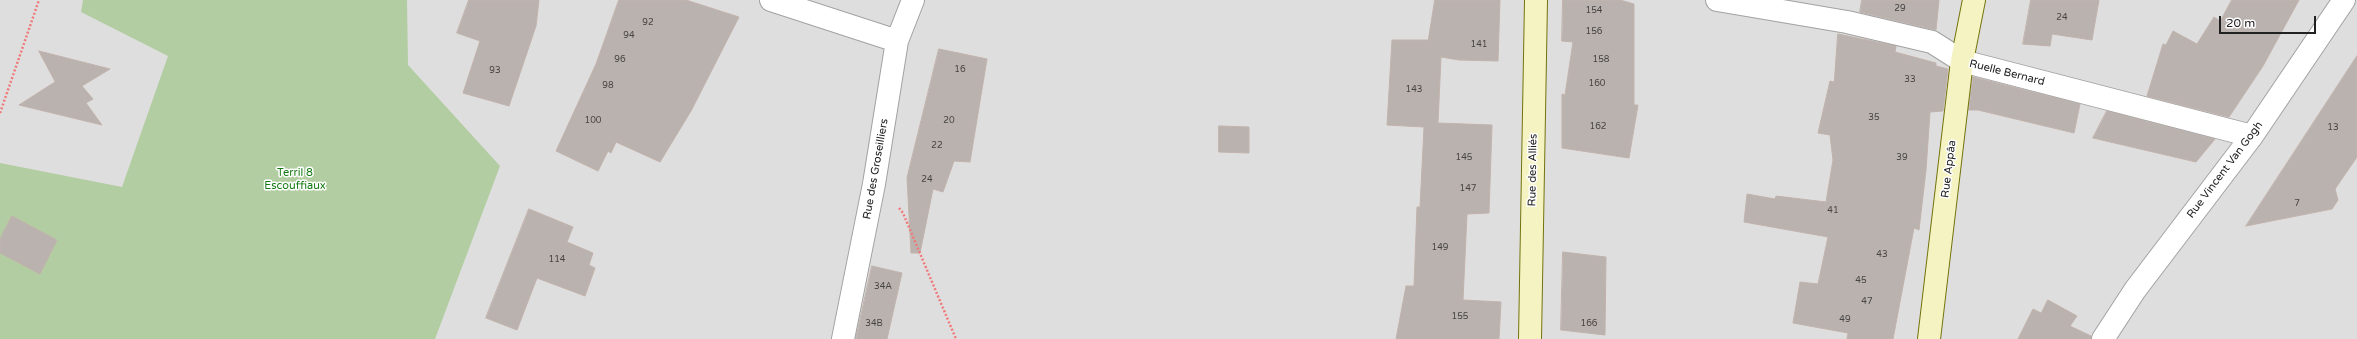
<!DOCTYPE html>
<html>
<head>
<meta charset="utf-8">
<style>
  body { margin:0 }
  #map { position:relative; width:2357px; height:339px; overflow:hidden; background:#f1ede9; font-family:"Varela Round",sans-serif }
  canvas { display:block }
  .scale { position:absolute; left:2219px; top:16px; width:97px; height:18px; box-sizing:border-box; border:2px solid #212121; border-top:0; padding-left:5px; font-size:12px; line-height:14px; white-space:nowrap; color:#212121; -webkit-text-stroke:3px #fff; paint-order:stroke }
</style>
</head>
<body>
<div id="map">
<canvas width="2357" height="339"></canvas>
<div class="scale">20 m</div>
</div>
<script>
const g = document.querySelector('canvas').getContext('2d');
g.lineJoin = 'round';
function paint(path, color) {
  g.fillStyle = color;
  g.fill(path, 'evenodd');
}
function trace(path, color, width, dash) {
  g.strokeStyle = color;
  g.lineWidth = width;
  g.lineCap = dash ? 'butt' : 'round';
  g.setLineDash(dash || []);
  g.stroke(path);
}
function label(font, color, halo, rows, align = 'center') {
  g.font = font + ' "Varela Round",sans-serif';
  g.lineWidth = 3;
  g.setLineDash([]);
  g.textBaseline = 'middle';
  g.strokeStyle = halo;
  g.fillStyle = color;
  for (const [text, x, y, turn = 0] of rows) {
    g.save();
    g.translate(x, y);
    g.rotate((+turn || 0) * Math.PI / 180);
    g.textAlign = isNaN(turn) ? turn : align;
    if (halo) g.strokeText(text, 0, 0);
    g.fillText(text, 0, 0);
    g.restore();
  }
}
const residential = new Path2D(`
  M0,0H2357V339H0Z`);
const forest = new Path2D(`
  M83,0H407L408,65L500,166L435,339H0V163L122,187L168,56L81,12Z`);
const building = new Path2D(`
  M469,0H539L536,26L509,106L463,93L480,41L457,33Z
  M619,0H686L739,17L691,111L660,162L616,142L611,153L608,151L598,171L556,151L596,64Z
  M1435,0H1500L1498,61L1459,60L1441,57L1438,123L1492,125L1489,213L1467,214L1463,300L1501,302L1499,339H1396L1406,286H1414L1417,207H1420L1424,127L1387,125L1392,40H1428Z
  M1563,0H1620L1634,4V105H1638L1629,158L1562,148V94L1565,95L1573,42L1562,41Z
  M1862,0H1939L1936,30L1860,12Z
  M2031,0H2099L2092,40L2052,34L2050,46L2023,44Z
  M2232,0H2299L2263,66L2229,117L2147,96L2163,44L2166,45L2173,31L2197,44L2214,17L2220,21Z
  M1838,34L1896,46L1895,52L1936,63V66L1948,69L1943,111L1930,112L1926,170L1919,230L1914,228L1893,339H1847L1848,333L1793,323L1800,282L1818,284L1828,237L1744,222L1747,194L1775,199L1776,196L1826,202L1833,160L1830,135L1818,133L1830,81L1834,82Z
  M939,49L987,59L970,162L954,161L943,192L933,189L920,253H911L907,178Z
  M39,51L110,69L82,86L93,99L86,103L102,125L19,105L55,82Z
  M2357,56V157L2335,189L2338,200L2332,209L2246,226Z
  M1973,77L2080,104L2074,133L1978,110H1969Z
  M2107,111L2215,139L2196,162L2093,138Z
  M1219,126L1249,127V153L1219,152Z
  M529,209L573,227L567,242L593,253L589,265L595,268L585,296L537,278L517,330L486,318Z
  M12,216L57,240L40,274L0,253V239Z
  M1563,252L1606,257L1605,335L1561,330Z
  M872,266L902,273L887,339H856Z
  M2048,300L2077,316L2070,326L2091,336V339H2018L2033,309L2041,313Z`);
const path = new Path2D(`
  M0,113L39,0
  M899,208L903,213L956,339`);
const street = new Path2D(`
  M771,0L897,41
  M1717,0L1847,22L1932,42L1962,61L2252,136
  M843,339L874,184L897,41L913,0
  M2103,339L2135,290L2252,136L2344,0`);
const secondary = new Path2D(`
  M1530,339L1536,0
  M1929,339L1962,61L1974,0`);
const numberNames = [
  ["29",1900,9],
  ["154",1594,11],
  ["24",2062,18],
  ["92",648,23],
  ["156",1594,32],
  ["94",629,36],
  ["141",1479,45],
  ["96",620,60],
  ["158",1601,60],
  ["16",960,70],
  ["93",495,71],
  ["33",1910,80],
  ["160",1597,84],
  ["98",608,86],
  ["143",1414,90],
  ["35",1874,118],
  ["100",593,121],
  ["20",949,121],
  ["162",1598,127],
  ["13",2333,128],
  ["22",937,146],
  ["145",1464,158],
  ["39",1902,158],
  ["24",927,180],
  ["147",1468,189],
  ["7",2297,204],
  ["41",1833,211],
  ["149",1440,248],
  ["43",1882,255],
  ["114",557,260],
  ["45",1861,281],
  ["34A",883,287],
  ["47",1867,302],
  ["155",1460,317],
  ["49",1845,320],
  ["34B",874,324],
  ["166",1589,324]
];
const streetNames = [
  ["Ruelle Bernard",2007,73,14],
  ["Rue des Groseilliers",876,169,-80],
  ["Rue Appâa",1949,169,-83],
  ["Rue des Alliés",1533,170,-89],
  ["Rue Vincent Van Gogh",2225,170,-53]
];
const parkNames = [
  ["Terril 8",295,173],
  ["Escouffiaux",295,186]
];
paint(residential, '#dfdede');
paint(forest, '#b2cda1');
paint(building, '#bab2ae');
trace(building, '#c2b3ac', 1);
trace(street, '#a2a2a2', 24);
trace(secondary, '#73730d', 24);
trace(path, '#f07a7a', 2.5, [2, 2]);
trace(street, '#fff', 22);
trace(secondary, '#f6f3c2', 22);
label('9px', '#474544', null, numberNames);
label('11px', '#212121', '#fff', streetNames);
label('11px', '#167a14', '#fff', parkNames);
</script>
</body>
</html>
